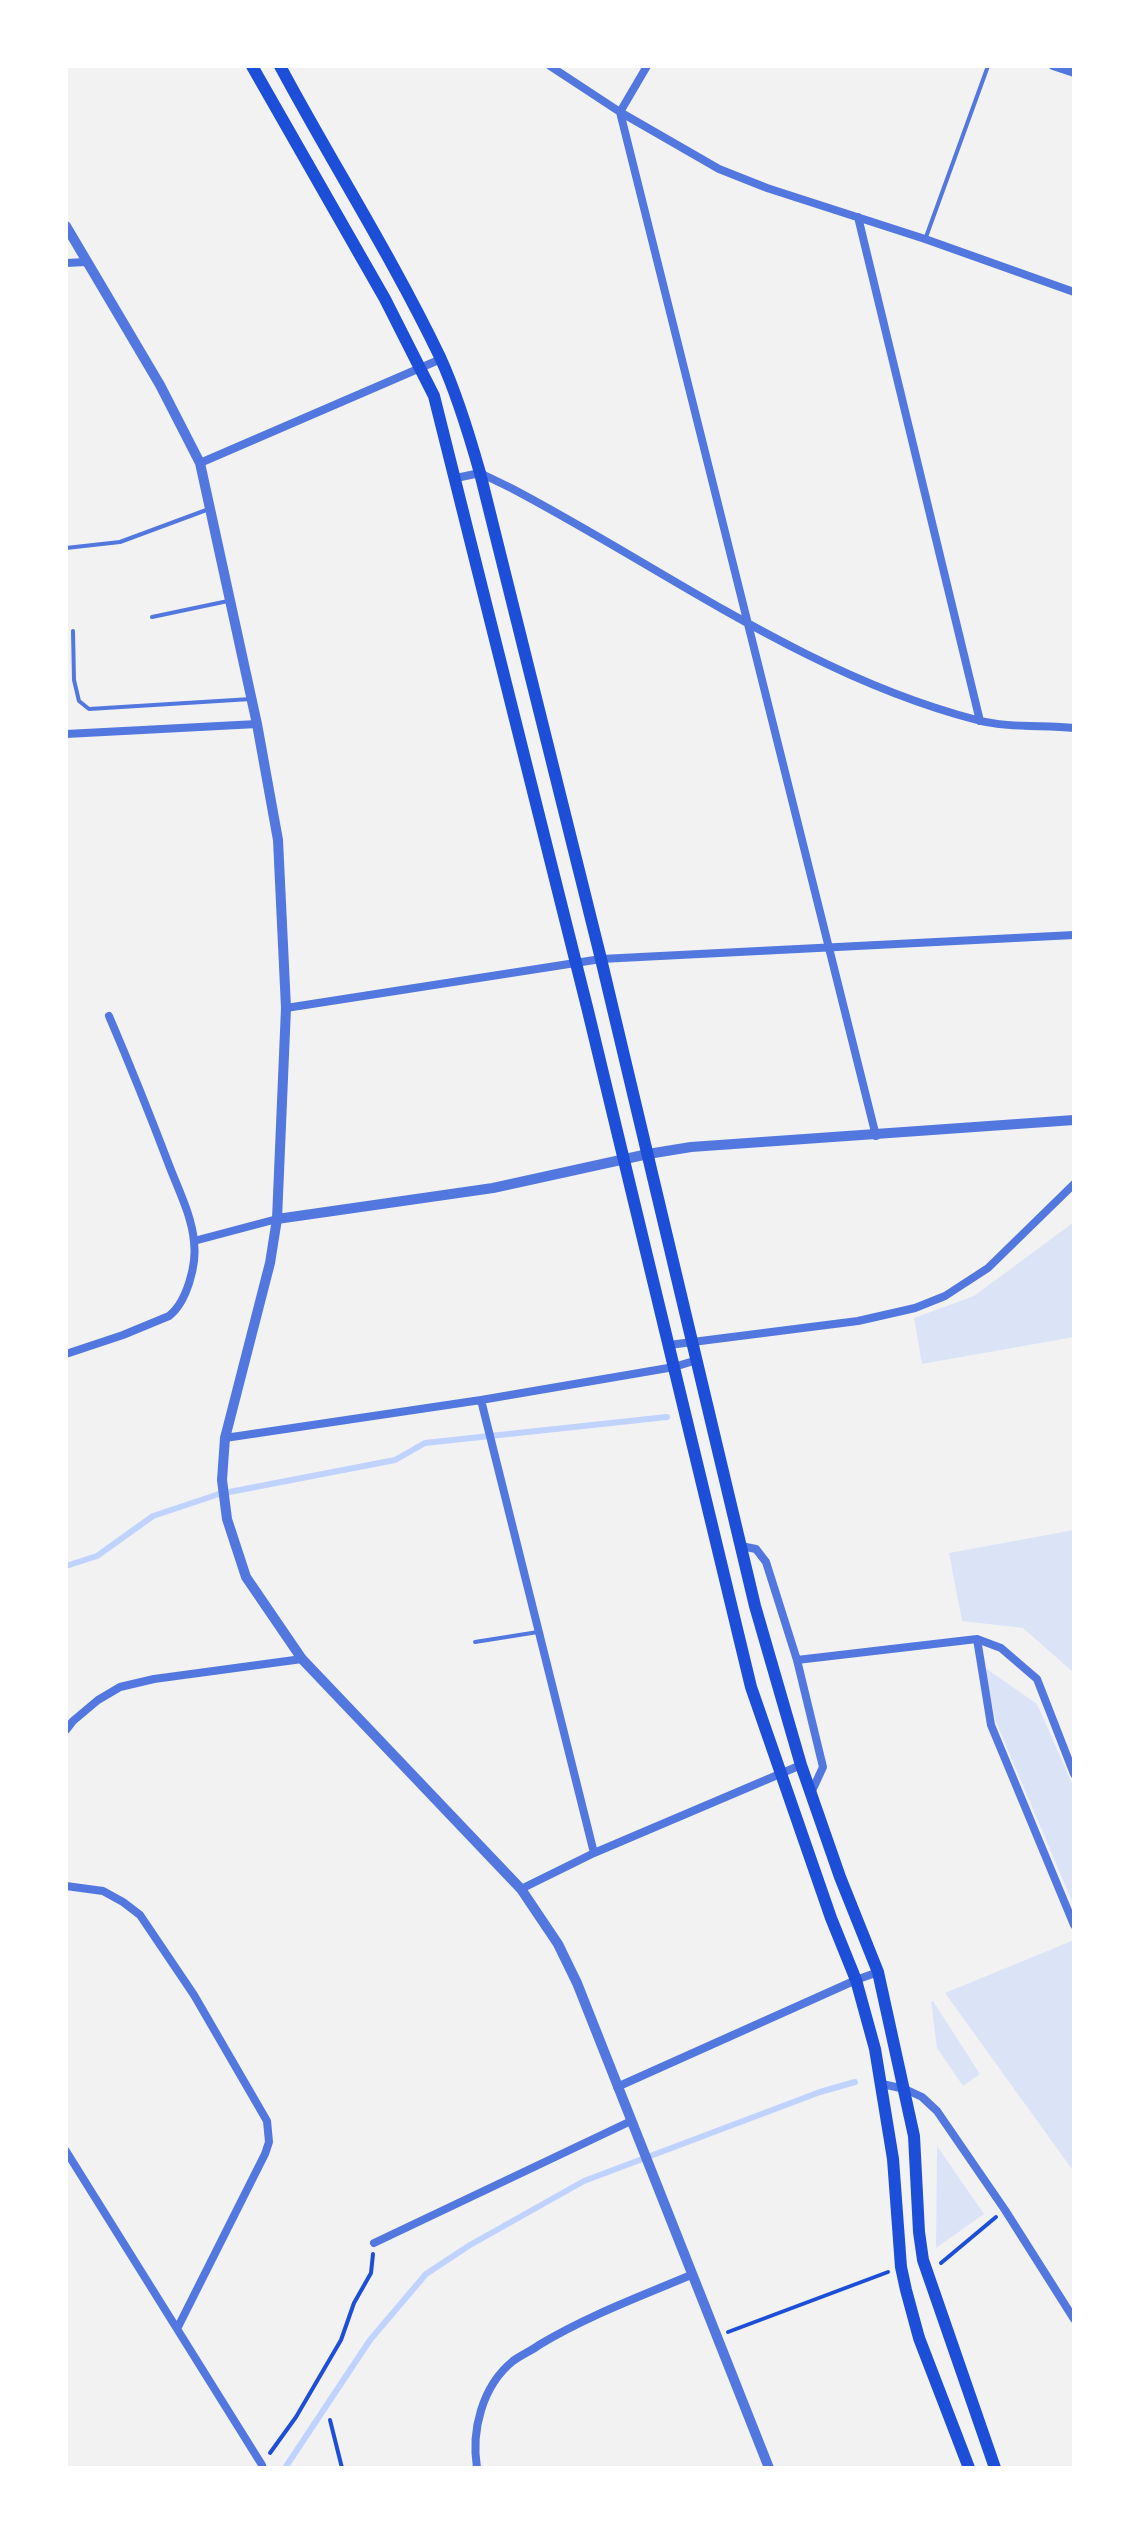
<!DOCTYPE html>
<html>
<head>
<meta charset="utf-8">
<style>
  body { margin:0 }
  #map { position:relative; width:1140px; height:2534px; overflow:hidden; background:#f2f2f2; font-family:"Libre Baskerville",serif }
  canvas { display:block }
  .frame { position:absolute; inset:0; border:68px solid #fff; pointer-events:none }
</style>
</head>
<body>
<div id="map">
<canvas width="1140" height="2534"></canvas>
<div class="frame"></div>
</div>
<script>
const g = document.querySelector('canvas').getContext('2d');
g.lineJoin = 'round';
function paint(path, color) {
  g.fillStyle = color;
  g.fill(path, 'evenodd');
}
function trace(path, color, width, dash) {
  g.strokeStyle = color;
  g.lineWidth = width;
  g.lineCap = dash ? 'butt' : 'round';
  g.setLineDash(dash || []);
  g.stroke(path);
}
const green = new Path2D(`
  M1074,1222V1337L922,1364L914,1318L974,1296Z
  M1074,1530V1673L1023,1628L962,1621L949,1553Z
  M984,1667L1037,1704L1074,1788V1906L996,1722Z
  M1074,1940V2172L945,1993Z
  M933,2001L980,2074L963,2086L937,2048L931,2002Z
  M937,2146L984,2214L936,2248Z`);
const stream = new Path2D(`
  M66,1566L97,1556L153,1516L219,1494L395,1460L425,1443L667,1417
  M285,2468L370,2340L426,2274L470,2245L584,2181L820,2092L855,2082`);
const path = new Path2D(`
  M941,2263L996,2217
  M728,2332L888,2272
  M330,2420L342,2468
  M270,2453L296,2417L341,2340L354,2303L371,2273L373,2254`);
const service = new Path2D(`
  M926,237L988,66
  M66,548L120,542L209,509
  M152,617L228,601
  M73,631L74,680L79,701L89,709L251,699
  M475,1642L538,1632`);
const minor = new Path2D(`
  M550,66L620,112L719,169L767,188L925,239L1074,292
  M647,66L620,112L876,1136
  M1053,66L1074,73
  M858,217L980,721
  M66,263L86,262
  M200,463L441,359
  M456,478L480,473L511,488C665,569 807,676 977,720C1007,728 1043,725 1074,728
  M66,734L257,724
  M286,1008L601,959L1074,935
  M194,1241L277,1219
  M669,1345L858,1321L915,1308L945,1296L988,1268L1074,1184
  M66,1354L123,1335L169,1316C187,1302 197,1264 194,1242C192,1216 178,1189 169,1165C150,1115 130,1065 109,1016
  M481,1400L594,1853
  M225,1438L481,1400L674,1367L697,1360
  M741,1546L756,1549L766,1562L797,1660L823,1767L811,1793
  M977,1639L991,1725L1074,1925
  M797,1660L977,1639L1001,1648L1037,1679L1074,1774
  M66,1730L73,1721L98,1700L120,1687L154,1679L302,1659
  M66,1886L103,1891L123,1902L140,1915L194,1995L267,2121L269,2142L265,2154L178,2327
  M521,1889L594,1853L801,1765
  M882,2084L905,2089L922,2097L937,2111L1005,2210L1074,2319
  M617,2087L856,1980L878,1972
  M66,2151L262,2465
  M374,2243L631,2121
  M477,2468C471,2431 482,2386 513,2361C521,2355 531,2351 539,2345C587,2316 639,2297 691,2275`);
const tertiary = new Path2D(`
  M66,226L160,385L200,463L257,724L278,840L286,1008L277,1219L270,1263L225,1438L222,1480L227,1519L246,1577L302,1659L521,1889L558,1944L577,1983L769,2468
  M277,1219L493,1188L648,1154L691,1147L1074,1120`);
const secondary = new Path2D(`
  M252,66L385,299L434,396L588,1011L751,1687L831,1918L856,1980L875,2049L893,2159L901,2267L906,2290L919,2338L969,2468
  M280,66C332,163 392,257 440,357C457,394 469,434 480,473L601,959L755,1606L801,1765L840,1877L878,1972L914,2136L919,2232L923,2260L995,2468`);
paint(green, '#dbe4f7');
trace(stream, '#bfd3fe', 6);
trace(path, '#1d4ed8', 4);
trace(service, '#5277de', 4);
trace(minor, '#5277de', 8);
trace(tertiary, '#5277de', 10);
trace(secondary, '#1d4ed8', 12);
</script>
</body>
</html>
